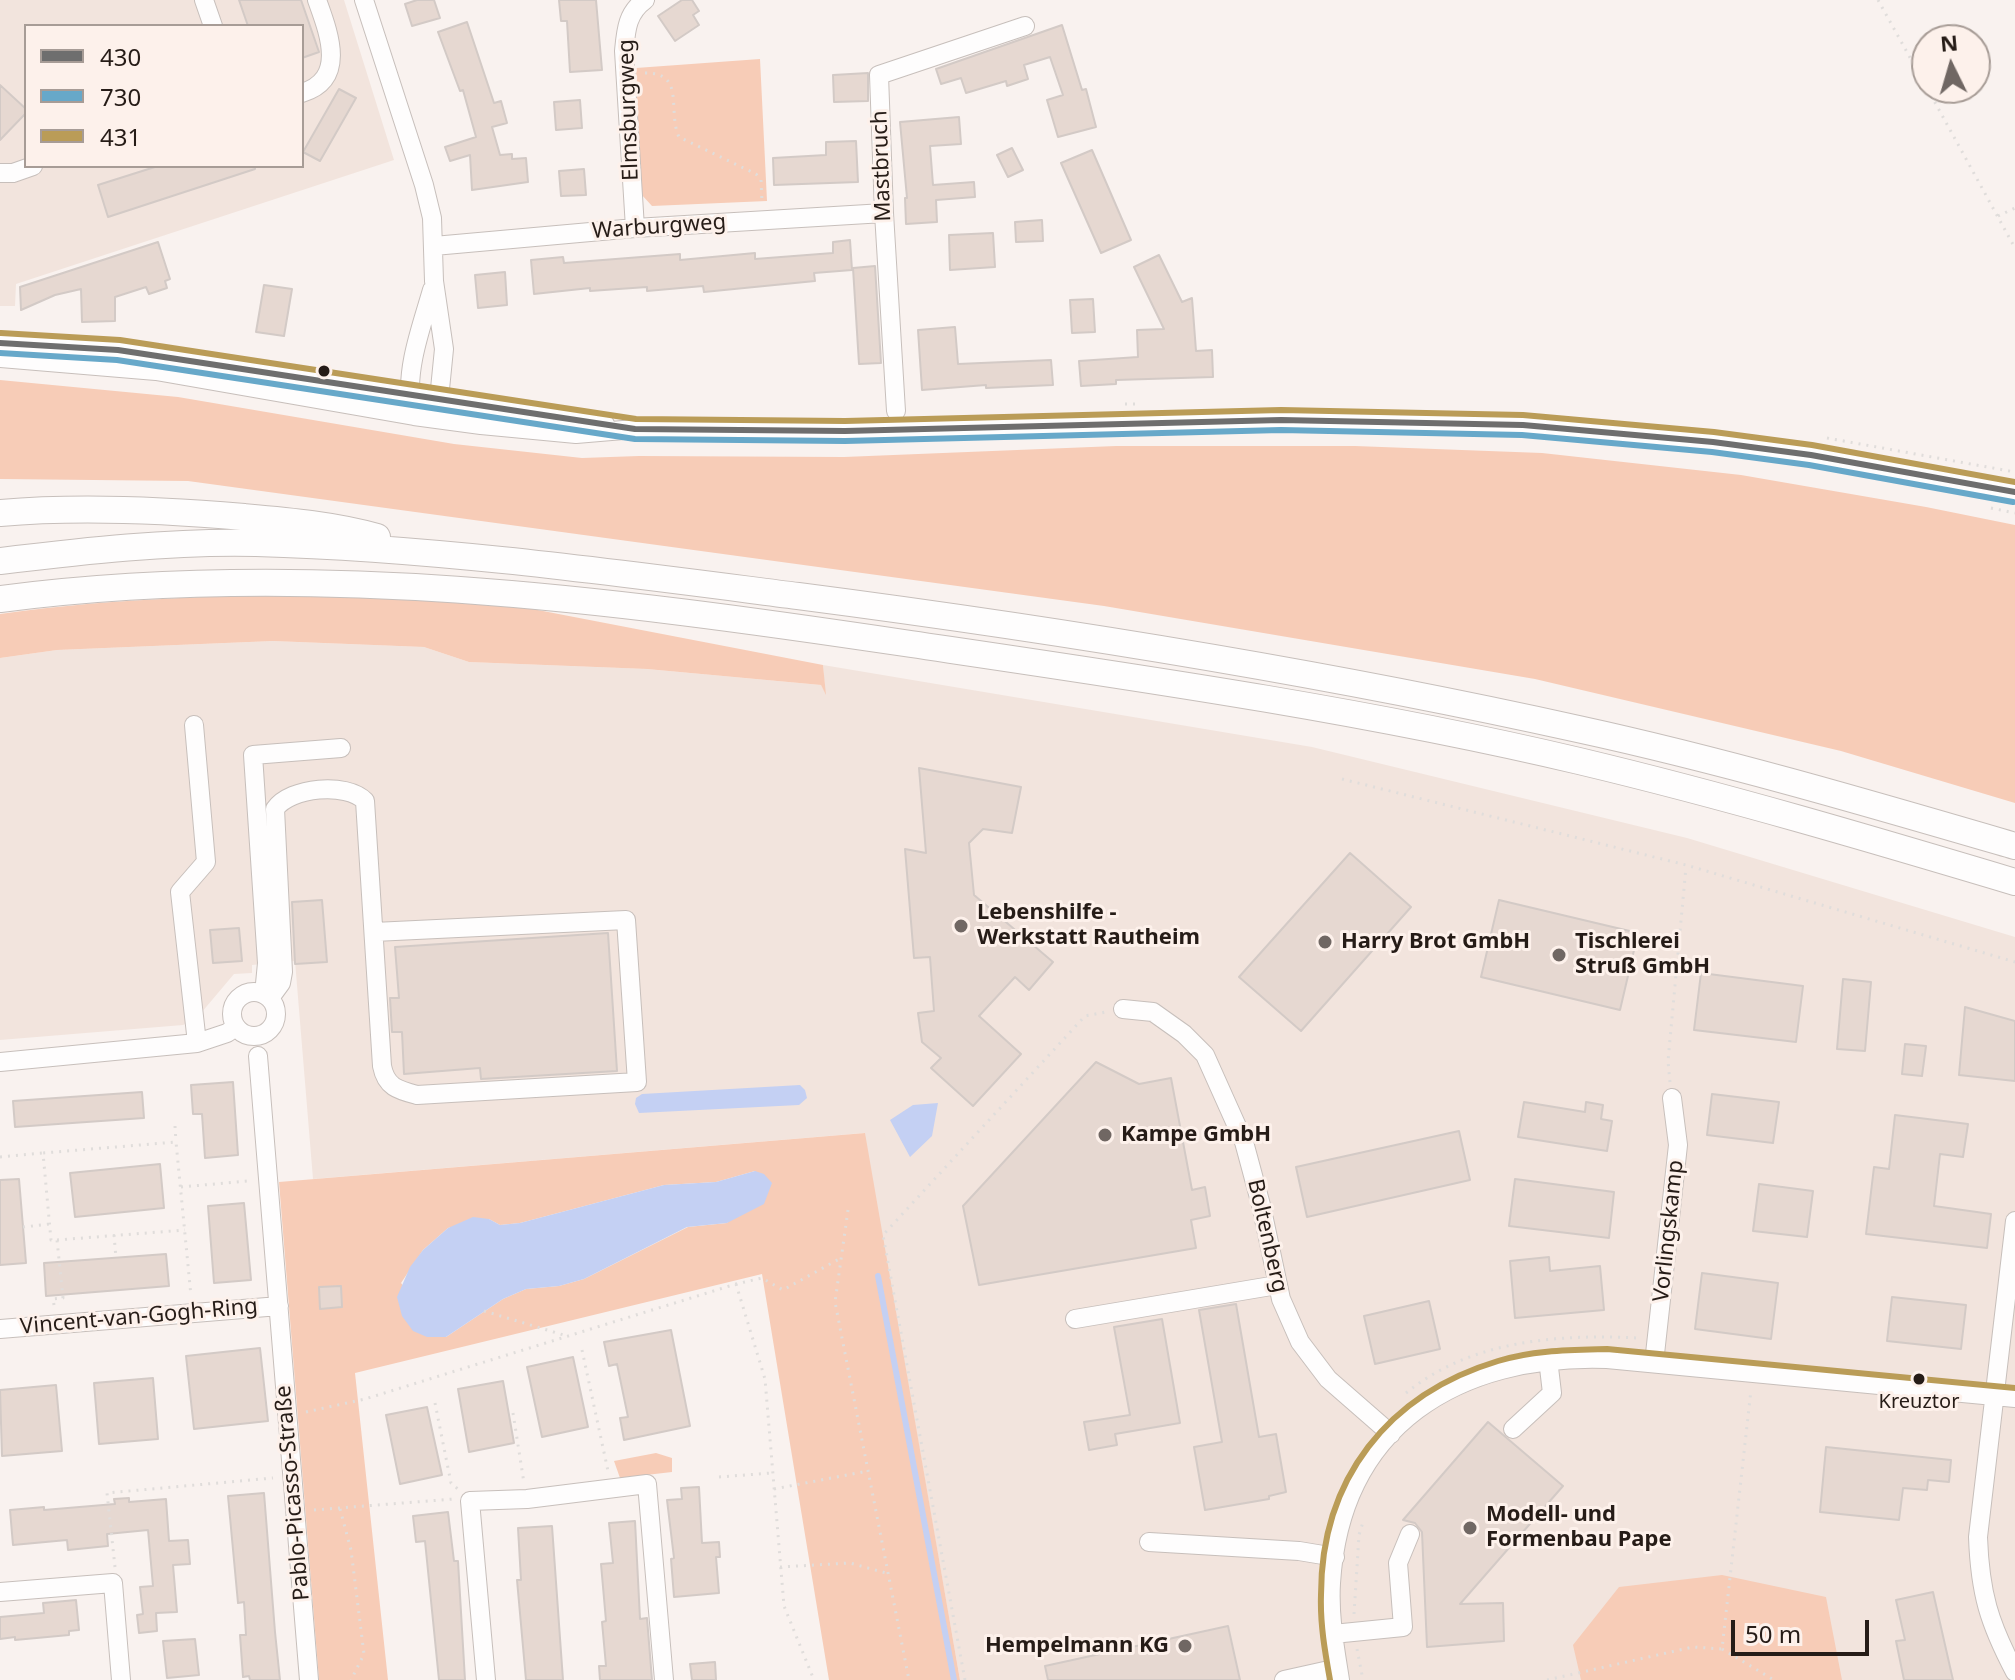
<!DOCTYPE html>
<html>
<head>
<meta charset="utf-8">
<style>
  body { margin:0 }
  #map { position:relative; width:2015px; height:1680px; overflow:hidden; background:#f9f2ef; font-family:"Noto Sans",sans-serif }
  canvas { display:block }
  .legend { position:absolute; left:24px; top:24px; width:280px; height:144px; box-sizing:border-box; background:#fdf1eb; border:2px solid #a79c96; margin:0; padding:10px 14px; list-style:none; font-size:24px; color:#261c17 }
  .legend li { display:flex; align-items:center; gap:16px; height:40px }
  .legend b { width:40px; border:2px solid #a79c96 }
  .north { position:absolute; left:1911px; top:24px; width:80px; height:80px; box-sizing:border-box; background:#fdf1eb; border:2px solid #a79c96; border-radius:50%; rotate:355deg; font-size:22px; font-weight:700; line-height:32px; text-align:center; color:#261c17 }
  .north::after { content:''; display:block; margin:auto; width:28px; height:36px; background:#706763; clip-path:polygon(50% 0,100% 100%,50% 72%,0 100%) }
  .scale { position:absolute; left:1731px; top:1620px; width:138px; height:36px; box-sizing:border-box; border:4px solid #261c17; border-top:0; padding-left:10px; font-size:24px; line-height:28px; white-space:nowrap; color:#261c17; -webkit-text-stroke:6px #fdf1eb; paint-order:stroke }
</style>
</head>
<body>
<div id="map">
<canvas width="2015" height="1680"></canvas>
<ul class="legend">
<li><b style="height:10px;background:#6e6e6e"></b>430</li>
<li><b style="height:10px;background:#67a8c9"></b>730</li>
<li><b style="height:10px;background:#ba9c57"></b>431</li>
</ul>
<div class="north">N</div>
<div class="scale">50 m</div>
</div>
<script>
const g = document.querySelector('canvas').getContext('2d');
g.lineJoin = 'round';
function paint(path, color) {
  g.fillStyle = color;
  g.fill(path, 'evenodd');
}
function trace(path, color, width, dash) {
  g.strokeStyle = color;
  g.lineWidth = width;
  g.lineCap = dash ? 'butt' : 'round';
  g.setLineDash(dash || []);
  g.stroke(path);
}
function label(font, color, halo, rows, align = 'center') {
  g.font = font + ' "Noto Sans",sans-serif';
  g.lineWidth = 6;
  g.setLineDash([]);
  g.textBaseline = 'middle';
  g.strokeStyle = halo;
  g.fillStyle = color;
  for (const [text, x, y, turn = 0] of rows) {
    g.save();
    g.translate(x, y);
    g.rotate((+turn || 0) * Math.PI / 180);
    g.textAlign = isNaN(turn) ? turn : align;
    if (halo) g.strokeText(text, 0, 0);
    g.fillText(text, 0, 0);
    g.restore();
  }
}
const built = new Path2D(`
  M0,0H344L394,160L16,284L15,306H0ZM26,26H302V166H26Z
  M273,641L424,647L469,662L647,669L821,685L825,692L823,665L1312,747L1687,838L2015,937V1680H960L864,1133L313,1179L295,961L252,965V973L234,974L196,1019L183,1025L0,1040V658L57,650Z`);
const green = new Path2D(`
  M760,59L767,201L652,206L641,194L639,179L636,68Z
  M0,380L178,397L454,444L582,458L639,456L844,457L1116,446H1355L1542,453L1741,475L1926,507L2015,525V803L1841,751L1535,679L1104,606L188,481L0,479Z
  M361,594L517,606L823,665L826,695L821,685L647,669L469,662L424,647L273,641L57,650L0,658V614C120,597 240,595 361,594Z
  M865,1133L960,1680H829L762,1274L355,1373L388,1680H319L279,1182ZM755,1171L727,1223L688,1227L584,1279L559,1286L526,1289L503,1299L446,1337L401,1283L423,1250L448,1228L489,1219L500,1225L520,1223L664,1185L716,1182Z
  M656,1453L672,1458V1472L620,1478L614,1461Z
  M1722,1575L1826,1597L1842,1680H1581L1573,1645L1619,1587Z`);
const water = new Path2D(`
  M800,1085L805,1090L807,1098L799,1105L639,1113L635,1104L636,1098L642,1094Z
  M938,1103L932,1136L910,1157L890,1120L913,1105Z
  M755,1171L764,1174L772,1183L764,1204L727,1223L687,1227L584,1279L559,1286L526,1289L503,1299L446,1337H427L413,1331L402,1316L397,1297L410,1267L423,1250L448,1228L473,1217L489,1219L500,1225L520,1223L664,1185L716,1182Z`);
const stream = new Path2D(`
  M878,1276L954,1680`);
const building = new Path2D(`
  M239,0H301L319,52L302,58V26H248Z
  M417,0H434L440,18L412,26L405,4Z
  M559,0H596L602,70L570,72L567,21H561Z
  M682,0H692L699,11L693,15L699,25L675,41L658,16Z
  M467,22L494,103L501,101L507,123L492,127L500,155L512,154V159L526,158L528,182L472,190L470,155L450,161L445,147L476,137L463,90L460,91L438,32Z
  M1062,25L1082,90L1086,89L1096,127L1058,137L1047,100L1063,95L1050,57L1024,65L1028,79L1007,86L1006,81L966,93L961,78L941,84L936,69Z
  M868,73V101L834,102L833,75Z
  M0,85L26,109V113L0,140Z
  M339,89L356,98L320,161L303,152Z
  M580,100L582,128L556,130L554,102Z
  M959,117L961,144L930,146L933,185L974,182L975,197L936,200L937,222L906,224L905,198H907L900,122Z
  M856,141L858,182L774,185L773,158L826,155V142Z
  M1012,148L1023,170L1008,177L997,155Z
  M1092,150L1131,240L1101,253L1061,163Z
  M158,166H255V169L108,217L98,185Z
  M584,169L586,195L561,196L559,171Z
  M1042,220L1043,241L1016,242L1015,222Z
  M993,233L995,267L950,270L949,235Z
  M850,240L852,270L814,273L815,281L704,292L703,286L647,291V287L590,291V288L534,294L531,260L563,257L564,263L680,254V260L755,253V259L833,253V242Z
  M158,242L170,279L165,281L167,288L149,294L146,287L115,297V321L82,322L81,289L55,295L21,310L20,287Z
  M1159,255L1182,302L1192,298L1196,351L1212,350L1213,377L1116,380V384L1081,386L1079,361L1138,357L1137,330L1164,329L1134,267Z
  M875,266L881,363L859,364L853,268Z
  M505,272L507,305L478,308L475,275Z
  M264,285L292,289L284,336L256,332Z
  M1093,299L1095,332L1072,333L1070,300Z
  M955,327L958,364L1051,360L1053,385L986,388V385L922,390L918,330Z
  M919,768L1021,787L1012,833L983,829L969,843L974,895L1053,962L1029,990L1015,977L979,1016L1021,1054L973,1106L931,1068L941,1058L922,1042L918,1013L934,1011L930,957L914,958L905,849L926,853Z
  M1350,853L1411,907L1301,1031L1239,977Z
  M322,900L327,962L295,964L292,902Z
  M1499,900L1638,933L1620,1010L1481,977Z
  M239,928L242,961L213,963L210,930Z
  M608,933L617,1071L481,1079L480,1068L404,1074L402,1032H392L390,998H399L395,947Z
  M1701,973L1803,986L1796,1042L1694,1030Z
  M1843,979L1871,982L1865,1051L1837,1049Z
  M1965,1007L2015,1021V1081L1959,1075Z
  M1905,1044L1926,1046L1922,1076L1902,1074Z
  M1096,1062L1139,1084L1171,1078L1192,1190L1205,1187L1210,1216L1191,1220L1196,1248L979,1285L963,1206Z
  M233,1082L238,1155L205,1158L202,1114H193L191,1085Z
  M142,1092L144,1118L15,1127L13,1101Z
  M1712,1094L1779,1102L1773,1143L1707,1135Z
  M1524,1102L1585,1112L1586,1102L1603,1105L1601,1119L1612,1121L1607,1151L1518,1137Z
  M1895,1115L1968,1124L1963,1157L1940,1154L1934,1206L1991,1214L1987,1248L1866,1234L1874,1167L1889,1169Z
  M1459,1131L1470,1180L1307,1217L1296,1167Z
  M160,1164L164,1208L75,1217L70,1173Z
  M19,1179L26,1263L0,1265V1180Z
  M1515,1179L1614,1192L1609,1238L1509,1226Z
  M1759,1184L1813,1191L1807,1237L1753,1231Z
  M244,1203L251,1280L214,1283L208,1206Z
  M166,1254L169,1286L46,1296L44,1263Z
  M1549,1257L1550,1271L1600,1266L1604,1310L1515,1318L1510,1261Z
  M1702,1273L1778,1283L1771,1339L1695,1329Z
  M341,1286L342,1307L320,1309L319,1287Z
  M1892,1297L1966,1305L1961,1349L1887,1341Z
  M1429,1301L1440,1349L1375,1364L1364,1316Z
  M1236,1304L1259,1437L1276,1434L1286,1492L1269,1496V1499L1205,1510L1194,1447L1222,1442L1199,1310Z
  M1162,1319L1180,1423L1115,1434L1117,1445L1089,1450L1084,1422L1130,1415L1114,1327Z
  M671,1330L690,1426L624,1440L620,1418L628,1417L617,1364L609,1366L604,1342Z
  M260,1348L268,1421L194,1429L186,1356Z
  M573,1357L588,1427L542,1437L527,1367Z
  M153,1378L158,1439L99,1444L94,1383Z
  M503,1381L514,1443L469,1452L458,1389Z
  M56,1385L62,1451L2,1456L0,1390Z
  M427,1407L442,1475L400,1484L386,1415Z
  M1488,1422L1563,1486L1460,1604L1503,1603L1504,1641L1427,1647L1422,1532L1415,1523L1403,1520Z
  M1826,1447L1951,1460L1949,1482L1928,1480L1927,1490L1903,1488L1899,1520L1820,1512Z
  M699,1487L702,1543L719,1542L720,1557H716L719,1593L674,1597L671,1559L674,1558L667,1500L682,1499L681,1488Z
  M264,1493L275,1632L280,1680H250L249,1676L243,1677L240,1635H246L244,1602L238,1603L228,1496Z
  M129,1498V1502L166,1499L169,1541L188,1540L190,1564L173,1565L177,1612L156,1613L157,1631L139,1633L137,1615L143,1614L140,1587L153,1586L148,1530L107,1534L108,1546L68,1550L67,1540L13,1545L10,1510L44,1507V1510L115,1504L114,1499Z
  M448,1512L454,1561H458L465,1680H439L425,1541L416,1542L413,1516Z
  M635,1521L640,1619L647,1618L652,1680H600L599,1666H606L602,1622L606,1621L601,1564L613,1563L609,1523Z
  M552,1526L563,1680H526L517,1580H521L518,1528Z
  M1933,1592L1953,1680H1904L1896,1641L1905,1640L1896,1600Z
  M76,1600L79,1630L69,1631V1635L15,1640V1637L0,1639V1617L44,1613L43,1603Z
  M1228,1626L1240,1680H1048L1045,1666Z
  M195,1639L199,1675L167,1678L163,1641Z
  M715,1662L716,1680H692L690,1664Z`);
const path = new Path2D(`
  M1878,0L1927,88
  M645,73C686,72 667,111 679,137L756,174L761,180L762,202
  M1927,88L2015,248
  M1998,216L2015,208
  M1125,404H1141
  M1827,438L2015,472
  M1991,508L2015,513
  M1342,779L1686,865L2015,962
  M1670,1082L1668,1061L1686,867
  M175,1126L176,1142
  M0,1157L43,1153
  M181,1187L248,1181
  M848,1210L835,1302L909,1680
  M23,1227L50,1224
  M114,1235L116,1258
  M57,1240L185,1230
  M736,1284L765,1379L784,1606L814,1680
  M54,1305L53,1299L63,1298L57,1240H51L43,1153L176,1142L191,1296
  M484,1311L567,1336
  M582,1350L608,1471
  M1406,1393C1471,1340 1558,1334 1638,1338
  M435,1403L451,1483L459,1490
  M306,1412L365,1399L736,1284L762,1278L783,1290L841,1258
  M513,1413L524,1483
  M719,1477L771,1473
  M774,1489L868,1471
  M340,1509L351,1550L364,1654L351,1680
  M314,1510L454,1499
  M115,1567L107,1493L273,1478
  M780,1567L850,1563L886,1573
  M1354,1614L1359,1535L1363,1522
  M1357,1649L1363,1680
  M1722,1649L1774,1680
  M965,1680L883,1235L1085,1016L1106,1012
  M1547,1680L1693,1647L1722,1649L1751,1390`);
const minor = new Path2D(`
  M204,0L213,26
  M364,0L424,185L432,218L434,281L444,349L439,399
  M302,93C348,79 328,31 317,0
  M0,173H13L33,166
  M635,228L624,51C626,30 627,13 645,0
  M434,246L635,228L884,213
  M0,343L118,350L605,424
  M0,358L156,371L414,416L481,425L576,434L635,429L845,431L1281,420L1523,425L1713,442L1811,455L2015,492
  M412,405C404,372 423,322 432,290
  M896,411L884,213L879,75L1025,26
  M194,725L206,862L180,892L197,1043
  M232 1014a22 22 0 1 1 44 0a22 22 0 1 1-44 0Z
  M264,994L267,963L253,755L341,748
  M270,998L281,983L283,972L275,809C290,787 347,782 365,801L382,1066C386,1087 398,1090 417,1095L637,1082L626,920L374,932
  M1123,1009L1153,1012L1184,1034L1205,1055L1244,1142L1261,1205L1281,1299L1300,1342L1328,1379L1391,1434
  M258,1056L309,1680
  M0,1062L197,1043L227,1033L236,1027
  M2015,1221L1978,1537C1980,1593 1989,1623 2015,1672
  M1075,1319L1277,1285
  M0,1329L279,1306
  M1654,1363L1678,1145L1672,1098
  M1513,1429L1552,1393L1548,1359
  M1149,1542L1299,1551L1335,1557
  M0,1592L113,1583L121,1680
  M1333,1634L1403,1627L1398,1563L1410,1534
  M486,1680L470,1501L527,1499L647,1484L664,1680
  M1284,1680L1338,1668
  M1340,1680C1335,1648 1329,1616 1331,1583C1341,1425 1458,1354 1607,1359L2015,1398`);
const highway = new Path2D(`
  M0,513C81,506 163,510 244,517C289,521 335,525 377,537
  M0,561C84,551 171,541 256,543C438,548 618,573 798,596C1060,630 1321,672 1578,729C1725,761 1871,804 2015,846
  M0,599C306,559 608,599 911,644C1134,677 1359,709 1579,761C1726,796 1871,839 2015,882`);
const bus1 = new Path2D(`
  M0,343L118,350L635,429L845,431L1281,420L1523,425L1713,442L1811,455L2015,492`);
const bus2 = new Path2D(`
  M0,353L117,360L635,439L845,441L1281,430L1522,435L1712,452L1809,465L2013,502`);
const bus3 = new Path2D(`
  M1,333L120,340L636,419L845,421L1281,410L1523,415L1714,432L1812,445L2015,482
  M1330,1680C1325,1652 1320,1624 1321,1595C1321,1479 1388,1394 1498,1361C1533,1350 1570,1350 1607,1349L2015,1388`);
const markers = [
  [324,371,7,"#261c17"],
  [961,926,8,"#706763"],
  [1325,942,8,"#706763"],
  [1559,955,8,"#706763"],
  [1105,1135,8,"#706763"],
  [1919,1379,7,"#261c17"],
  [1470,1528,8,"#706763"],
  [1185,1646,8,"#706763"]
];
const busNames = [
  ["Kreuztor",1919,1402]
];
const streetNames = [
  ["Elmsburgweg",629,110,-92],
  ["Mastbruch",882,166,-92],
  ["Warburgweg",659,227,-4],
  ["Vorlingskamp",1669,1231,-84],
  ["Boltenberg",1267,1236,77],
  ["Vincent-van-Gogh-Ring",139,1317,-5],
  ["Pablo-Picasso-Straße",293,1493,-95]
];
const poiNames = [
  ["Lebenshilfe -",977,913],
  ["Werkstatt Rautheim",977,938],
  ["Harry Brot GmbH",1341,942],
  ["Tischlerei",1575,942],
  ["Struß GmbH",1575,967],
  ["Kampe GmbH",1121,1135],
  ["Modell- und",1486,1515],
  ["Formenbau Pape",1486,1540],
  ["Hempelmann KG",1169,1646,"right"]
];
paint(built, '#f2e4dd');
paint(green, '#f7ccb7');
paint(water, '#c4d0f3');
trace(stream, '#c4d0f3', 6);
paint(building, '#e6d8d1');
trace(building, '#d3cac6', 2);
trace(minor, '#c7bfbb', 20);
trace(highway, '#c7bfbb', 28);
trace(path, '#e0dddb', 3, [2, 6]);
trace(minor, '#fefdfd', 18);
trace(highway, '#fefdfd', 26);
trace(bus1, '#6e6e6e', 6);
trace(bus2, '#67a8c9', 6);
trace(bus3, '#ba9c57', 6);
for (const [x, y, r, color] of markers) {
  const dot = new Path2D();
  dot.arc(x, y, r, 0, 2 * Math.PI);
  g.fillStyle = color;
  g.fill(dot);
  trace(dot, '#fdf1eb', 3);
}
label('20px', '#261c17', '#fdf1eb', busNames);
label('22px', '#261c17', '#fdf1eb', streetNames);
label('bold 22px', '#261c17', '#fdf1eb', poiNames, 'left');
</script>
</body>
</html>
